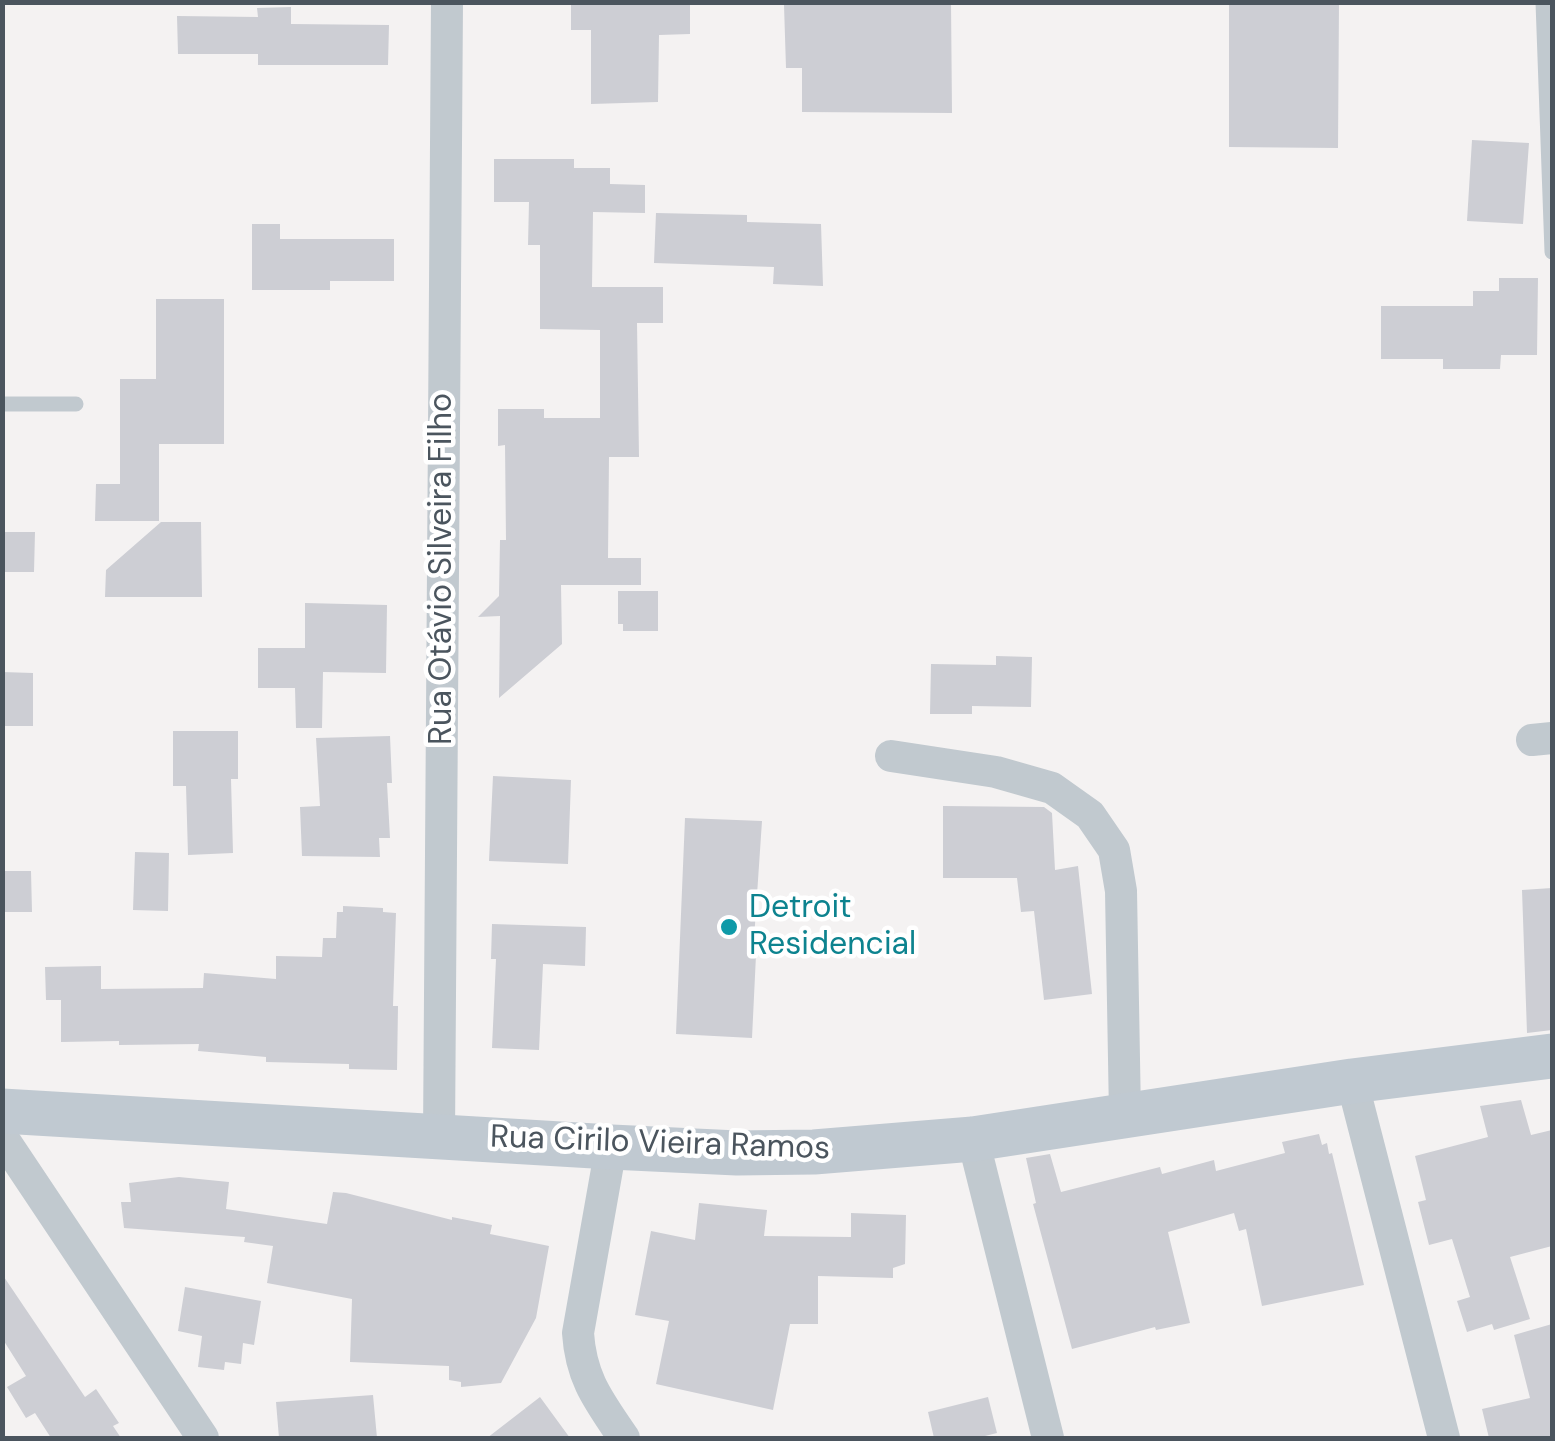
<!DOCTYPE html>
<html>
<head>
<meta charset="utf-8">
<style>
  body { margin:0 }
  #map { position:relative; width:1555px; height:1441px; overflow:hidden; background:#f4f2f2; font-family:"DM Sans",sans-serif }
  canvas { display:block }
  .frame { position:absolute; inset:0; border:5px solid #4b555e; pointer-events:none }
</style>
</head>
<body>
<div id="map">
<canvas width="1555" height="1441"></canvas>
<div class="frame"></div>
</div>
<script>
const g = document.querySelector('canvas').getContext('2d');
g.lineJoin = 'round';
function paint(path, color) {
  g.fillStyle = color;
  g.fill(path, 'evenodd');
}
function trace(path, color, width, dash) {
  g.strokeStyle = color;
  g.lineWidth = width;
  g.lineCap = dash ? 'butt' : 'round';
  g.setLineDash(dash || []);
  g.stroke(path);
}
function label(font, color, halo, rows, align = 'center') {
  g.font = font + ' "DM Sans",sans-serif';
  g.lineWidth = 9;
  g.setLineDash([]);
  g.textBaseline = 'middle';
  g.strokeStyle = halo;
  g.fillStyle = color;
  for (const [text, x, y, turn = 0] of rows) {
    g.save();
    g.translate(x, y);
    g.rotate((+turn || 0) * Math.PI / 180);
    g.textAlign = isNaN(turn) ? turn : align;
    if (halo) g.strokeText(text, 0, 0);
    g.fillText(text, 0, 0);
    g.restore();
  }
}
const building = new Path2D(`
  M571,2H690V34L659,35L658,102L591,104V30H571Z
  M832,2H951L952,113L802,112V68H786L784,5Z
  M1229,2H1339L1338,148L1229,147Z
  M291,7V24L389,25L388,65H258V54H178L177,16L258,17L257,8Z
  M1472,140L1529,143L1523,224L1467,221Z
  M494,159H574V168H610V184L645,185V213L593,212L592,287H663V323H637L639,457H609L608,558H641V585H561L562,644L499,698L500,616L478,617L499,596L500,540H506L505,445L498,446V409H544V418H600V330L540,329V245H528L529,202H494Z
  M656,213L747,215V222L821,224L823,286L773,284L774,267L654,263Z
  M252,224H280V239H394V281H330V290H252Z
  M1499,278H1538L1537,355H1501L1500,369H1443V359H1381V306H1473V291H1499Z
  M156,299H224V444H159V521H95L96,484H120V379H156Z
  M161,522H201L202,597H105L106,570Z
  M2,532H35L34,572H2Z
  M618,591H658V631H623V624H618Z
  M305,603L387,605L386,673L323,672L322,728H296L295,688H258V648H305Z
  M996,656L1032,657L1031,707L972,706V714H930L931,664L996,665Z
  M2,672L33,673V726H2Z
  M173,731H238V779H231L233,853L188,855L186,786H173Z
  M390,736L392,783H387L390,838H379L380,857L302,856L300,807L320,806L316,738Z
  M493,776L571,780L568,864L489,861Z
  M943,806L1044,807L1052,813L1055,870L1078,866L1092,994L1044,1000L1034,911L1021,912L1017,878H943Z
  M685,818L762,821L753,954L756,955L752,1038L676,1034Z
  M135,852L169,853L168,911L133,910Z
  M2,871H31L32,912H2Z
  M1552,888V1030L1527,1033L1522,890Z
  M343,906L383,908V912L396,913L393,1006H398L397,1070L349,1069V1064L266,1062V1057L198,1051L199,1044L119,1045V1041L61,1042V1000H46L45,967L101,966V989L203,988L204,973L276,979V956L322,957L323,938H336L337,912H343Z
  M492,924L586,927L585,966L543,964L539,1050L492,1048L496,959H491Z
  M1521,1100L1531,1135L1552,1130V1246L1510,1257L1530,1319L1494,1330L1492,1324L1467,1332L1457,1301L1470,1297L1452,1239L1429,1245L1418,1202L1426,1200L1415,1156L1488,1137L1480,1106Z
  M1319,1134L1322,1145L1327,1143L1329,1154L1332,1153L1364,1285L1262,1306L1246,1229L1239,1231L1234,1213L1168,1232L1190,1323L1156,1330L1155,1327L1072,1349L1033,1204L1036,1203L1026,1158L1050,1154L1061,1192L1160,1167L1162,1174L1214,1160L1216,1171L1285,1153L1282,1142Z
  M179,1177L229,1182L226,1209L327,1224L333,1192L346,1193L452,1220V1217L492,1225L490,1234L549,1246L536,1318L501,1383L461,1387V1382L449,1380V1366L350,1362L352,1299L267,1283L273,1246L244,1242L245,1237L124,1228L121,1202H131L129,1183Z
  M699,1203L767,1210L764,1236L851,1237V1213L906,1215L905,1264L893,1268V1278L818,1276V1324H790L773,1410L656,1384L669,1321L635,1315L651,1231L695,1240Z
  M2,1274L85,1397L96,1389L119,1423L113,1426L121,1438H51L35,1413L26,1418L7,1387L26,1376L2,1338Z
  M185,1287L261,1301L254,1345L243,1343L241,1364L225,1362L224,1370L198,1367L202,1336L178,1331Z
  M1552,1324V1438H1489L1482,1409L1530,1398L1514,1335Z
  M373,1395L377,1438H279L276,1402Z
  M540,1397L570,1438H487Z
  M988,1397L997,1433L977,1438H934L928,1412Z`);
const lane = new Path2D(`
  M1543,2L1552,252
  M2,404H76`);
const street = new Path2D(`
  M1532,740L1552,738
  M891,756L996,772L1052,788L1090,815L1114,850L1121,891L1125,1115
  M1352,1081L1444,1438
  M439,1135L447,2
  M2,1137L203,1438
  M973,1139L1048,1438
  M611,1147L578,1333C581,1379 599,1401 624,1438`);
const secondary = new Path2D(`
  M2,1111L611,1147L737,1153L814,1152L973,1139L1352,1081L1552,1056`);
const markers = [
  [729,927,10,"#0f9aa8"]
];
const streetNames = [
  ["Rua Otávio Silveira Filho",443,569,-90],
  ["Rua Cirilo Vieira Ramos",660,1144,2]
];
const cultureNames = [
  ["Detroit",749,909],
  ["Residencial",749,946]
];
paint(building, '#cdced4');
trace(lane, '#c1c9cf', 15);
trace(street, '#c1c9cf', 32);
trace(secondary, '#c0c9d1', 45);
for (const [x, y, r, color] of markers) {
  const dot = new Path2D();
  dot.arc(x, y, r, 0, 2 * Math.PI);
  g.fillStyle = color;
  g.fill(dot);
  trace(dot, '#fff', 4);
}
label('32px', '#4b555e', '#fff', streetNames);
label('32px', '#0d838f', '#fff', cultureNames, 'left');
</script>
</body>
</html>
